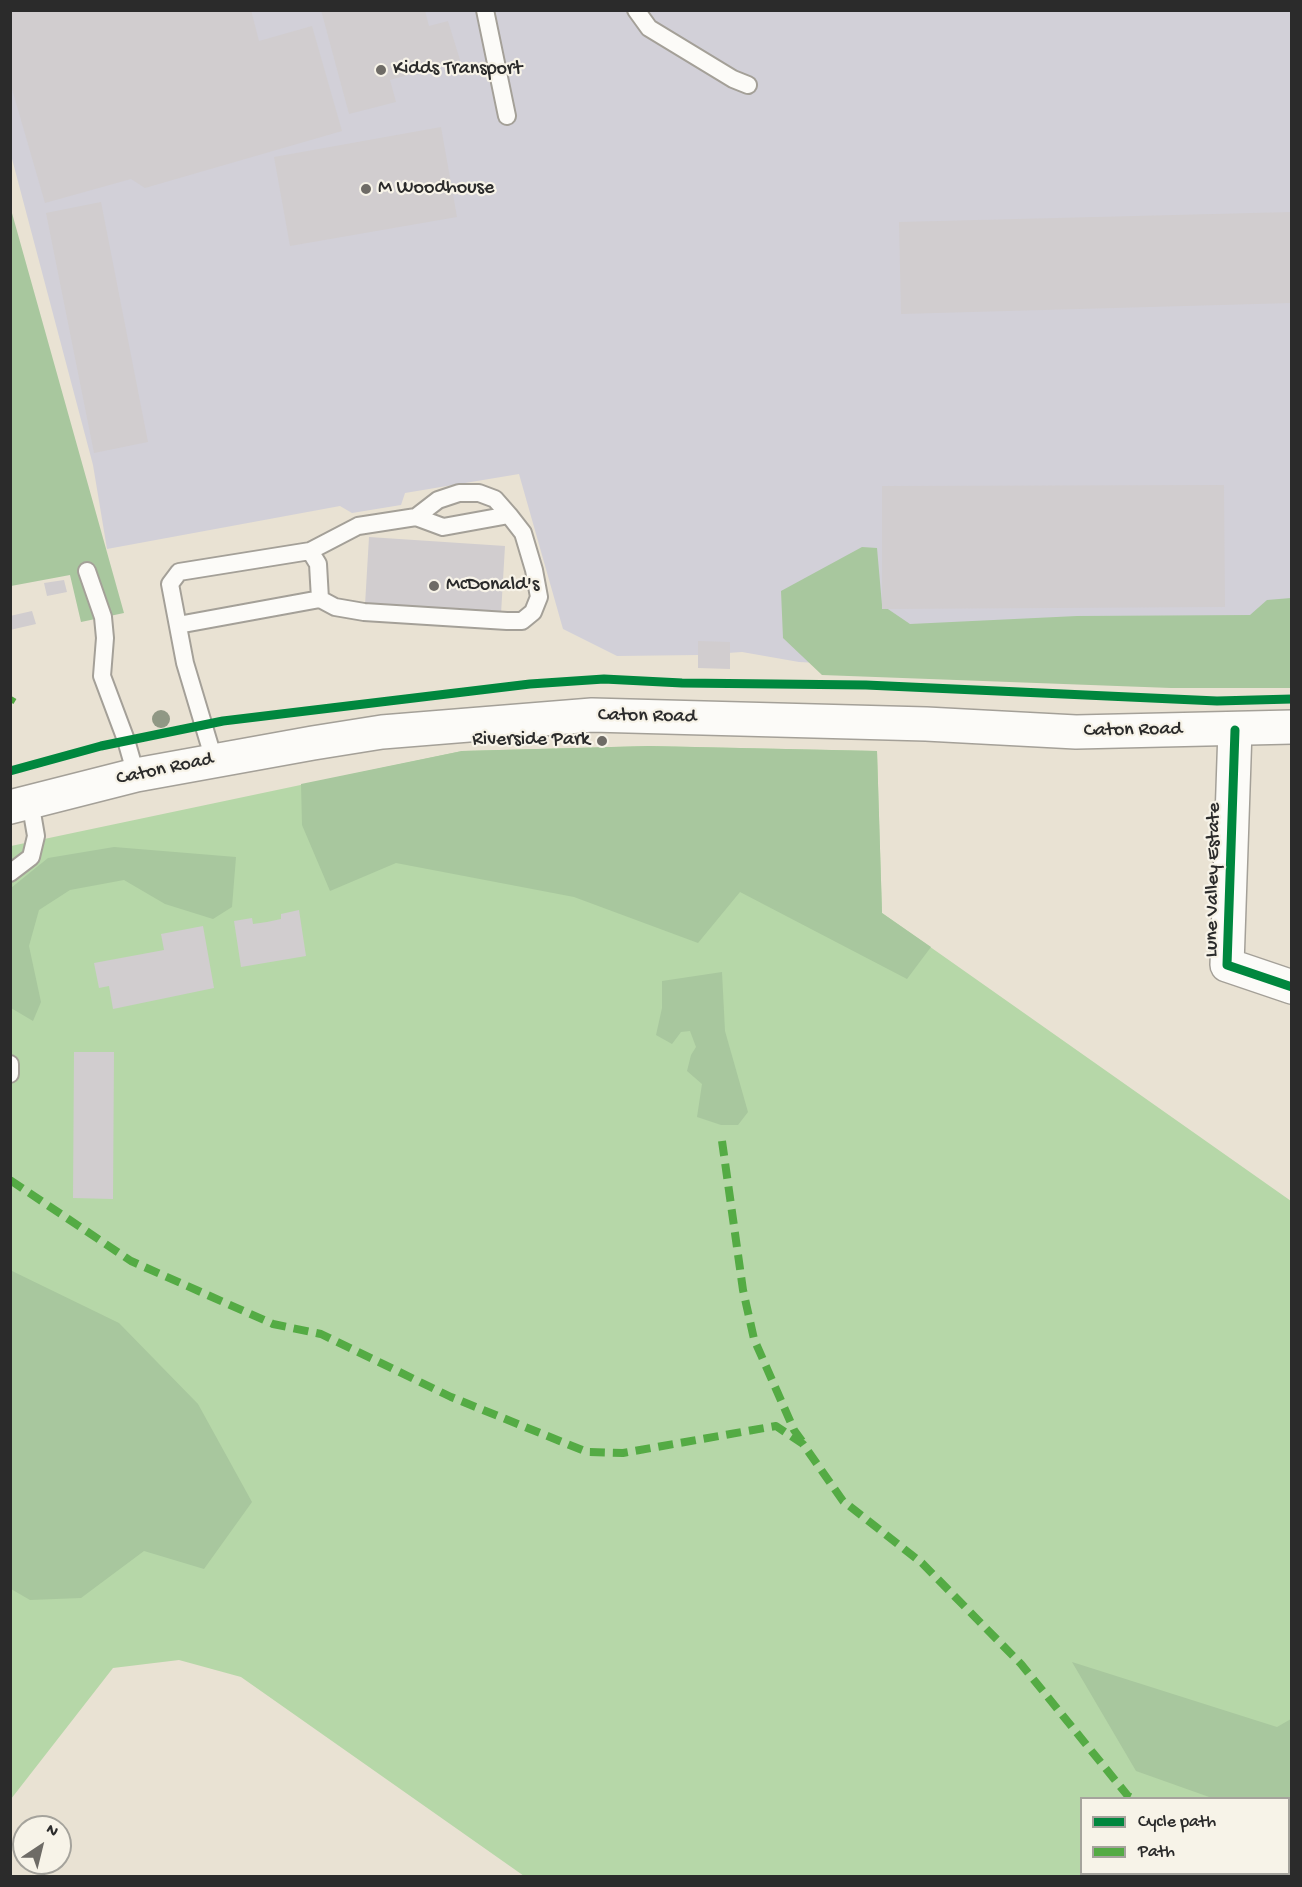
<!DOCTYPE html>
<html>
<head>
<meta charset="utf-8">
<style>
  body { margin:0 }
  #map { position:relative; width:1302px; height:1887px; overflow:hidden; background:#e9e2d3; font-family:"Gochi Hand",sans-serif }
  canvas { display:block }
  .frame { position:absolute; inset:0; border:12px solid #2b2b2b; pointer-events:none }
  .legend { position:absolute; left:1080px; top:1797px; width:210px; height:78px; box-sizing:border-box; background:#f7f3e8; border:2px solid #a5a39c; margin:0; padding:8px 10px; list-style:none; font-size:18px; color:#2b2b2b }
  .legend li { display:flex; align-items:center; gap:12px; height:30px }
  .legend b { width:30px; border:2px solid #a5a39c }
  .north { position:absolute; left:12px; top:1815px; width:60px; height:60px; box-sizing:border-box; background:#f7f3e8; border:2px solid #a5a39c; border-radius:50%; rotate:35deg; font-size:16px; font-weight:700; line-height:24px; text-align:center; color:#2b2b2b }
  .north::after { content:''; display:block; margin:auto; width:21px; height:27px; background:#6e6b66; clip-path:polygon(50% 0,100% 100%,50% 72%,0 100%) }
</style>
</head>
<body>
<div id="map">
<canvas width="1302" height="1887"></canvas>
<div class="frame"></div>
<ul class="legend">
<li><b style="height:8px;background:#00873e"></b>Cycle path</li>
<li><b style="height:8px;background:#54ab44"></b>Path</li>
</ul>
<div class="north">N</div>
</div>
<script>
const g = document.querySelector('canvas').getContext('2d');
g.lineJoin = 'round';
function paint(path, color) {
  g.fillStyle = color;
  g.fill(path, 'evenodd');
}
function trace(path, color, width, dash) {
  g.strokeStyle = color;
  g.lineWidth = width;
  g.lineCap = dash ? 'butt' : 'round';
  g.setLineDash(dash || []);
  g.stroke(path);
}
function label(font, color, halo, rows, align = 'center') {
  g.font = font + ' "Gochi Hand",sans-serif';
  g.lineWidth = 4.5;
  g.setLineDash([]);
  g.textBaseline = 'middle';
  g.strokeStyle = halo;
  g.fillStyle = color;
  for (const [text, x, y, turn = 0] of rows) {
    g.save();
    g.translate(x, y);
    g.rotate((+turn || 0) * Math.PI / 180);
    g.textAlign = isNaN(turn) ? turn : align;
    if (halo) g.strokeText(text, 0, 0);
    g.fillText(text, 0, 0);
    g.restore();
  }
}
const industrial = new Path2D(`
  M10,11H1291V679L1239,685L799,662L742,652L698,655L617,656L563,629L519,474L405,493L401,505L352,513L340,506L107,549L93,465L11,155Z`);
const green = new Path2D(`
  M649,746L877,751L882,913L1291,1201V1876H524L241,1677L179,1660L113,1668L11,1799V846L462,751ZM1082,1798H1288V1874H1082Z`);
const forest = new Path2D(`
  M10,206L124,613L81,622L70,575L11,586Z
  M862,547L877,548L882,605L910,624L1077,616L1250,615L1267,600L1291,598V688H1171L822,675L783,638L781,591Z
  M649,746L877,751L882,913L931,947L907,979L740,892L698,943L574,897L396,863L330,891L302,825L301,784L462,751Z
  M114,847L236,857L232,907L213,919L165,904L124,880L70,890L39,910L29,946L41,1002L33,1021L11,1008V888L48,858Z
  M722,972L725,1031L748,1112L738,1125H721L697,1117L702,1084L687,1071L691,1055L696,1047L690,1031L681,1032L672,1044L656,1035L662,1008V981Z
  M10,1270L119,1323L198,1404L252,1502L204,1569L144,1551L81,1598L30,1600L11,1589Z
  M1072,1662L1277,1727L1291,1719V1859L1289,1856L1288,1798H1212L1136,1771Z`);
const building = new Path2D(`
  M10,10H251L259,41L312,26L342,131L145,188L131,179L45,203L10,82Z
  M321,10H425L429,26L448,21L460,60L390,80L396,102L349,114Z
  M441,127L457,217L290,246L274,157Z
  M101,202L148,442L94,453L46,213Z
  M1292,212V303L901,314L899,222Z
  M1224,485L1225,607L882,609V486Z
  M369,537L505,546L501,614L365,605Z
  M64,580L67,592L47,596L44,583Z
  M32,611L36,624L10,630V616Z
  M698,641L730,642V669L698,668Z
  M299,910L306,956L241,967L234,921L252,918L253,924L267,922L281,919V914Z
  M203,926L214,988L113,1009L109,986L99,988L94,963L164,950L161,934Z
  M74,1052H114L113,1199L73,1198Z`);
const lane = new Path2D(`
  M485,10L507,116
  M636,10L649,28L733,79L748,85
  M416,517L438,500L459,493H479L495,499L509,515
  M87,571L103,617L105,638L102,676L126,740L136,775
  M178,625L320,599L318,564L310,551
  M214,760L185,663L170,584L179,572L310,551L358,526L416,517L443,527L509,515L523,533L534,570L539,597L533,612L522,621H507L364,612L335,607L320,599
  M10,873L31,857L36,836L30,801
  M10,1064V1074`);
const street = new Path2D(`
  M1235,730L1227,965L1292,987`);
const primary = new Path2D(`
  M10,807L136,775L313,743L382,732L592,715L926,724L1076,732L1292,727`);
const quiet = new Path2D(`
  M10,702L13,697
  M722,1141L743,1290L754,1339L794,1430L802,1441
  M10,1180L131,1261L273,1324L321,1334L451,1397L587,1452L623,1453L776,1426L803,1444L843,1501L922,1563L1021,1664L1128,1796L1132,1798
  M1272,1874L1276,1876`);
const cycleway = new Path2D(`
  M1235,730L1227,965L1292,987
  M10,771L101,746L223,721L530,684L604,679L682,683L866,685L1217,701L1292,699`);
const trees = [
  [161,719]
];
const markers = [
  [381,70,6,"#6e6b66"],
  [366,189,6,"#6e6b66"],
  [434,586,6,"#6e6b66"],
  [602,741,6,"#6e6b66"]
];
const poiNames = [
  ["Kidds Transport",393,70],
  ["M Woodhouse",378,189],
  ["McDonald's",446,586],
  ["Riverside Park",590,741,"right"]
];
const streetNames = [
  ["Caton Road",647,717,1],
  ["Caton Road",1133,731,-1],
  ["Caton Road",165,770,-12],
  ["Lune Valley Estate",1214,880,-89]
];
paint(industrial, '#d2d0d8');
paint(green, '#b6d7a8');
paint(forest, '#a8c79e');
paint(building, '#d1cdcf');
trace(lane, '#a4a098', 20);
trace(street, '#a4a098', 36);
trace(primary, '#a4a098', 36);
trace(lane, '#fcfbf8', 16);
trace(street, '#fcfbf8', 33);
trace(primary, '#fcfbf8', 33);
trace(quiet, '#54ab44', 8, [15, 8]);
trace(cycleway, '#00873e', 9);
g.fillStyle = '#909885';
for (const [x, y] of trees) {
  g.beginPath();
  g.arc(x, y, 9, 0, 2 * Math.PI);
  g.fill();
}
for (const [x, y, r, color] of markers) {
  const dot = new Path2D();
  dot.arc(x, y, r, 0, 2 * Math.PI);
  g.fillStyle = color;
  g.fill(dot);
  trace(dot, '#f7f3e8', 2);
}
label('20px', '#2b2b2b', '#f7f3e8', poiNames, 'left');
label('20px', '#2b2b2b', '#f7f3e8', streetNames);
</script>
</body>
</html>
